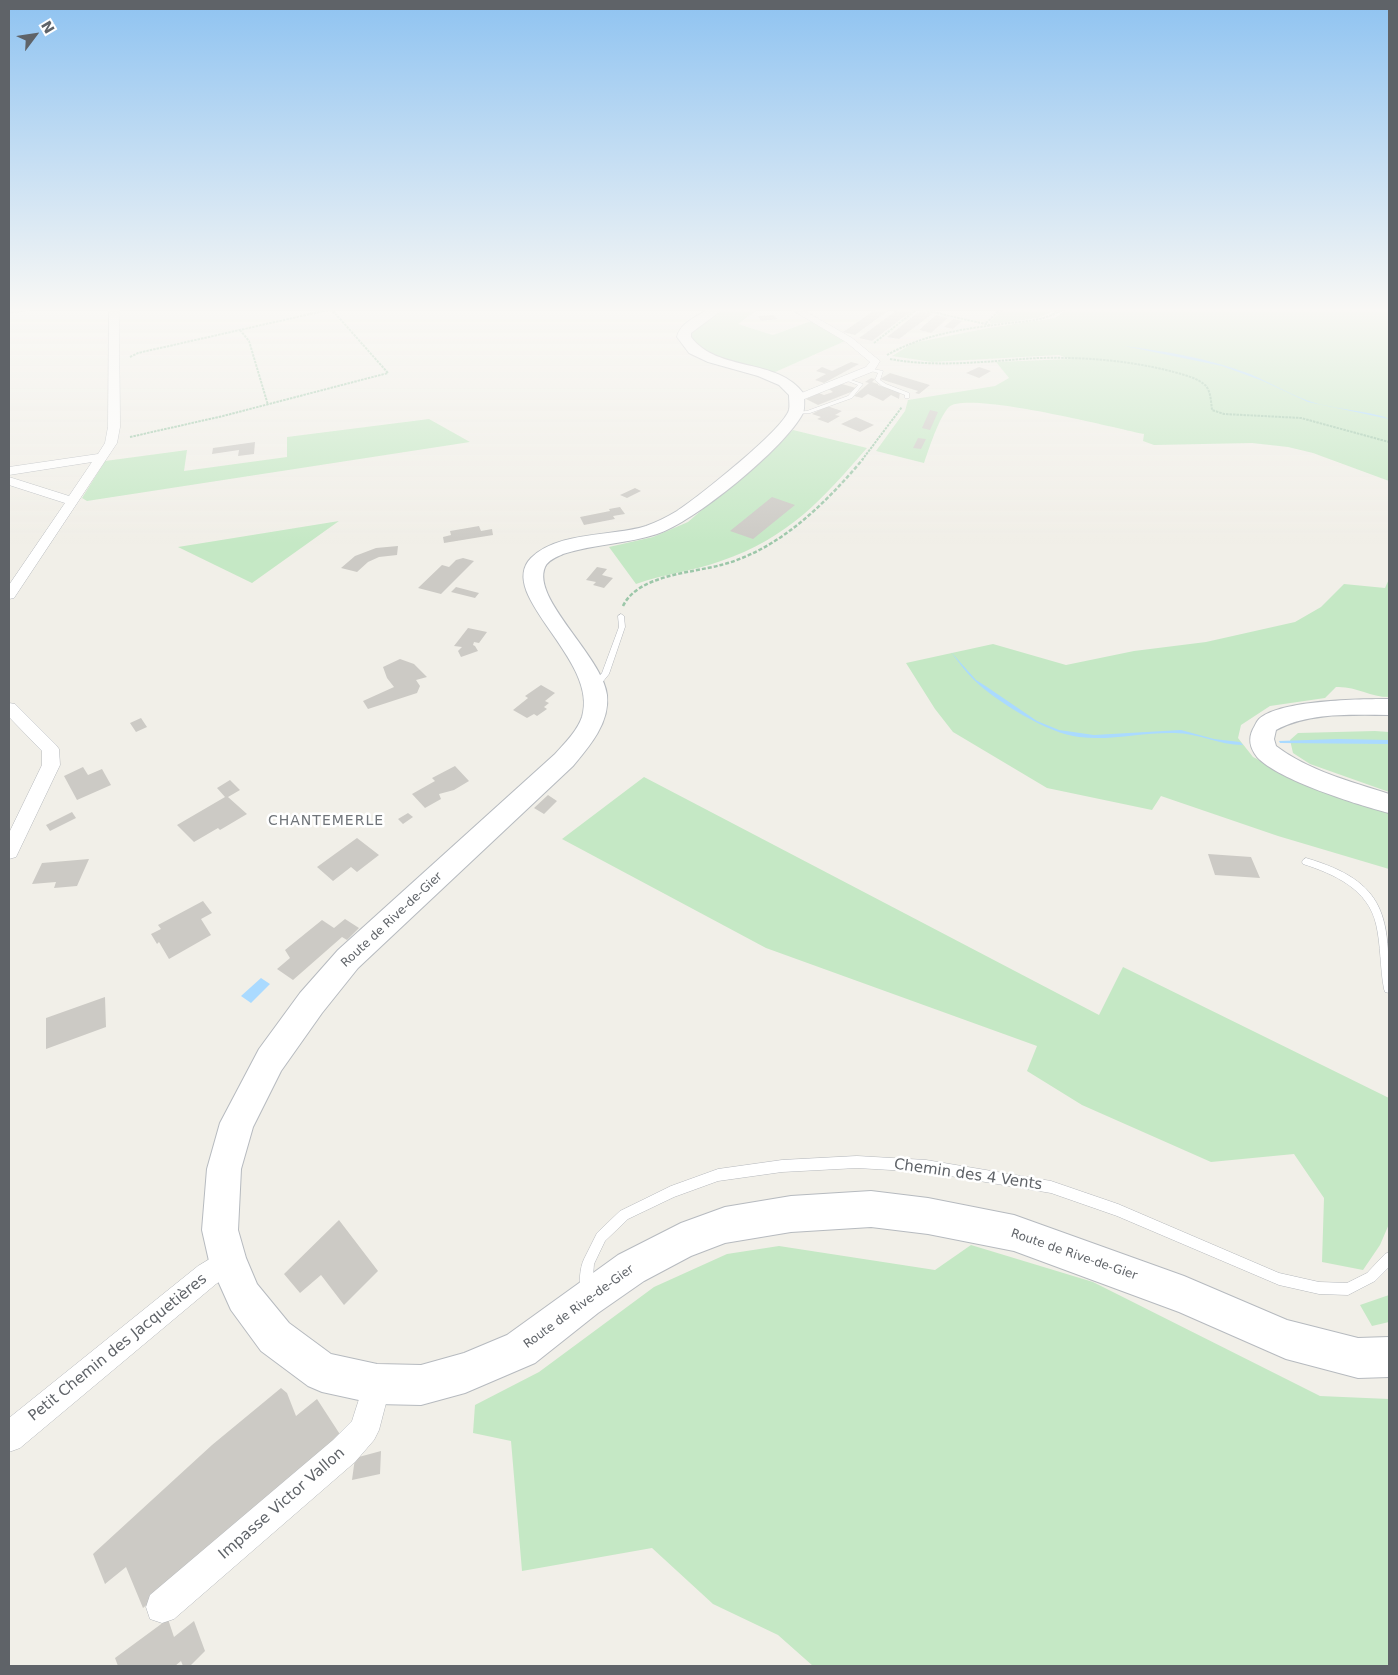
<!DOCTYPE html>
<html>
<head>
<meta charset="utf-8">
<style>
  body { margin:0 }
  #map { position:relative; width:1398px; height:1675px; overflow:hidden; background:#f1efe8; font-family:"DejaVu Sans",sans-serif }
  canvas { display:block }
  .frame { position:absolute; inset:0; border:10px solid #5f6368; pointer-events:none }
  .north { position:absolute; left:10px; top:10px; width:50px; height:50px; -webkit-text-stroke:4px #fff; paint-order:stroke; rotate:59deg; font-size:14px; font-weight:700; line-height:20px; text-align:center; color:#5f6368 }
  .north::after { content:''; display:block; margin:auto; width:18px; height:22px; background:#5f6368; clip-path:polygon(50% 0,100% 100%,50% 72%,0 100%) }
</style>
</head>
<body>
<div id="map">
<canvas width="1398" height="1675"></canvas>
<div class="frame"></div>
<div class="north">N</div>
</div>
<script>
const g = document.querySelector('canvas').getContext('2d');
g.lineJoin = 'round';
function paint(path, color) {
  g.fillStyle = color;
  g.fill(path, 'evenodd');
}
function trace(path, color, width, dash) {
  g.strokeStyle = color;
  g.lineWidth = width;
  g.lineCap = dash ? 'butt' : 'round';
  g.setLineDash(dash || []);
  g.stroke(path);
}
function label(font, color, halo, rows, align = 'center') {
  g.font = font + ' "DejaVu Sans",sans-serif';
  g.lineWidth = 5;
  g.setLineDash([]);
  g.textBaseline = 'middle';
  g.strokeStyle = halo;
  g.fillStyle = color;
  for (const [text, x, y, turn = 0] of rows) {
    g.save();
    g.translate(x, y);
    g.rotate((+turn || 0) * Math.PI / 180);
    g.textAlign = isNaN(turn) ? turn : align;
    if (halo) g.strokeText(text, 0, 0);
    g.fillText(text, 0, 0);
    g.restore();
  }
}
const green = new Path2D(`
  M722,310H757L738,324L773,335L811,321L845,341L773,373C750,366 701,359 690,336C698,324 711,317 722,310Z
  M1003,310H1057L1038,318L992,324L989,322Z
  M1066,310H1389V481L1313,453L1288,447L1252,443L1154,445L1143,441L1144,434C1115,428 967,390 949,407C939,417 929,449 924,463L876,451L905,411L908,400L995,386L1009,378L996,362L1069,359L1059,355L932,362L892,356L913,343L988,328L1055,318Z
  M429,419L470,442L87,501L82,498L105,461L187,450L184,471L287,457V437Z
  M793,430L867,448C822,500 788,538 721,561C693,571 664,574 636,584L609,547L653,537L688,522Z
  M339,521L252,583L178,547Z
  M1389,579V697C1370,697 1356,686 1336,687L1325,698L1270,706L1241,725L1238,738L1253,757L1275,768L1389,813V869L1278,836L1161,796L1152,810L1047,788L953,732L935,709L906,663L993,644L1066,665L1134,651L1206,642L1295,622L1321,607L1344,584L1385,588Z
  M1375,731L1389,732V792L1310,764L1293,753L1290,740L1298,733Z
  M644,777L1099,1015L1123,967L1389,1098V1224L1380,1245L1363,1270L1322,1262L1324,1198L1294,1154L1211,1162L1082,1105L1027,1071L1037,1046L766,948L562,839Z
  M971,1245L1093,1282L1320,1396L1389,1399V1666H813L778,1635L713,1604L652,1548L522,1571L511,1441L473,1433L475,1405L539,1372L654,1287L727,1254L779,1246L935,1270Z
  M1389,1295V1322L1372,1326L1360,1305Z`);
const water = new Path2D(`
  M1124,346C1166,351 1210,359 1250,374C1271,383 1291,395 1312,402C1328,408 1381,413 1389,419L1308,402L1263,381L1222,366Z
  M951,652L976,680L987,687L1037,721L1059,730L1094,735L1181,730L1214,739L1240,742L1243,745C1219,745 1198,733 1175,733C1143,732 1111,741 1079,737C1049,734 995,701 973,679C965,671 958,661 951,652Z
  M1338,739L1388,740L1389,744L1280,743L1279,741Z
  M261,978L270,984L251,1003L241,996Z`);
const building = new Path2D(`
  M875,310H889L855,335L843,332Z
  M897,310H913L872,341L859,338Z
  M920,311L932,314L899,339L887,337Z
  M773,315L778,319L761,321L758,316Z
  M936,315L948,318L931,333L919,330Z
  M953,319L962,321L953,329L944,327Z
  M851,362L859,364L824,383L815,380L826,374L816,371L822,367L832,371Z
  M979,367L991,371L979,378L966,373Z
  M890,373L930,385L919,394L915,393L918,391L880,379Z
  M871,378L875,379L872,382L878,384V385L900,392L899,399L891,395L883,401L868,394L862,398L854,396L869,383L865,382Z
  M842,384L856,388L851,392L818,405L806,399L819,393L824,395L833,392L829,389Z
  M827,406L842,411L835,415L840,416L828,423L817,419L821,417L812,414Z
  M930,410L938,412L930,430L922,428Z
  M856,417L874,425L860,432L841,424Z
  M918,438L926,439L921,449L913,448Z
  M255,442L254,454L238,456L239,450L212,454L213,448Z
  M635,488L641,491L627,498L620,495Z
  M772,497L795,505L753,539L730,531Z
  M620,507L625,514L613,516L615,519L584,525L580,517L610,511L609,509Z
  M479,526L481,531L492,529L493,535L444,543L443,537L451,535L450,531Z
  M398,546L397,555L379,557L368,562L357,572L341,568L355,556L376,548Z
  M463,558L474,561L441,594L418,588L442,565L449,567L456,560Z
  M597,567L607,569L602,575L613,578L604,588L593,585L596,582L586,580Z
  M456,587L479,593L475,598L451,592Z
  M468,628L487,632L479,643L474,642L473,645L475,646L478,651L461,657L458,651L462,647L454,646Z
  M400,659L414,664L427,677L416,680L420,686L417,693L368,709L363,701L394,687L387,678L383,667Z
  M541,685L555,693L545,701L549,703L544,707L547,709L537,716L534,714L527,718L513,710L528,698L525,696Z
  M141,718L147,727L136,732L130,723Z
  M455,766L469,781L454,790L439,794L441,799L425,808L412,794L435,781L432,778Z
  M83,767L88,775L102,769L111,785L77,800L64,776Z
  M230,780L240,790L228,797L247,814L220,830L218,828L194,842L177,825L225,797L217,788Z
  M548,795L557,801L544,814L534,808Z
  M72,812L76,818L50,831L46,825Z
  M408,813L413,817L403,824L398,819Z
  M357,838L379,855L357,872L351,867L333,881L317,867Z
  M1208,854L1251,857L1260,878L1215,875Z
  M89,859L77,886L54,888L56,882L32,884L42,863Z
  M203,901L212,913L201,919L211,935L169,959L159,942L157,944L151,934L161,929L158,925Z
  M345,919L359,928L347,940L342,937L293,980L277,969L290,958L285,950L322,920L334,928Z
  M105,997L106,1027L46,1049V1018Z
  M339,1220L378,1271L344,1305L321,1275L300,1293L284,1274Z
  M281,1388L287,1393L296,1416L317,1399L343,1439L143,1608L126,1567L105,1584L93,1554L212,1445Z
  M381,1451L380,1474L352,1480L355,1458Z
  M168,1619L174,1637L194,1621L205,1651L190,1666H183L181,1661L175,1666H118L115,1658Z`);
const pathFar1 = new Path2D(`
  M923,310L990,325
  M986,323L1000,310
  M240,330L249,341L268,405
  M874,343L916,310
  M887,355C922,335 962,329 1002,324C1022,321 1043,322 1061,310
  M130,357L138,353L328,310
  M890,359C939,368 988,361 1038,358C1083,357 1126,360 1170,371C1181,374 1196,377 1205,385C1211,391 1211,402 1212,410L1224,414L1301,418L1389,442
  M130,437L223,416L388,373L333,311L328,310
  M862,460L902,407`);
const path = new Path2D(`
  M623,606C638,575 691,573 721,565C779,550 826,503 863,459`);
const lane = new Path2D(`
  M17,310H30L9,313V311Z
  M868,368L883,371L880,380L886,384L909,393V398H905V395L882,386L875,380L878,373L868,370Z
  M845,378L863,384L852,398L810,413L794,414V412L807,411L848,396L858,385L845,380Z
  M621,614L624,616L625,627L609,674L597,689H591V685L602,673L619,627L618,616Z
  M1306,858C1388,882 1389,917 1389,993L1385,992L1384,989C1380,968 1381,945 1376,924C1368,889 1334,874 1303,864L1302,862L1303,860Z
  M857,1156L926,1160L1051,1181L1118,1204L1279,1273L1319,1282L1347,1283L1367,1273L1385,1254L1389,1252V1267L1375,1281L1348,1295L1319,1294L1279,1285L1117,1216L1051,1193L926,1172L857,1168L782,1172L718,1181L674,1197L628,1219L605,1241L594,1264L592,1289L590,1293L586,1295L582,1293C578,1285 580,1267 584,1259L597,1233L620,1211L671,1186L718,1169L782,1160Z`);
const street = new Path2D(`
  M109,310H119L120,427L117,443L14,598L9,599V585L65,503L9,485V477L69,496L92,462L9,475V467L98,454L105,443L108,427Z
  M792,310H803L852,338L880,361L874,371L802,400H794L793,398L794,396L866,367L870,362L846,342Z
  M9,703L15,704L56,745L59,749L60,765L16,857L9,859V833L42,765V751L9,717Z
  M228,1248L237,1252L241,1261L237,1270L216,1284L20,1448L9,1452V1418L198,1266Z
  M377,1370L387,1374L391,1384L379,1430L374,1440L355,1462L174,1619L162,1623L150,1619L146,1607L150,1595L333,1440L352,1421L367,1374Z`);
const secondary = new Path2D(`
  M707,310H722L691,333V337C718,373 778,357 804,394C804,400 805,408 803,413C786,447 693,523 657,534C627,544 594,544 563,554C557,557 548,560 545,567C531,599 603,657 607,695C610,723 589,747 573,766L358,968L322,1013L281,1071L253,1127L241,1169L238,1230L246,1258L257,1284L289,1323L331,1354L377,1364L421,1365L464,1353L507,1335L618,1255L681,1223L725,1207L791,1196L871,1191L928,1198L1014,1215L1184,1276L1287,1320L1358,1338L1389,1337V1377L1358,1378L1286,1359L1179,1312L1014,1251L928,1234L871,1227L791,1232L725,1243L691,1256L644,1281L598,1313L535,1363L465,1393L421,1405L377,1404L322,1392L308,1386L261,1351L231,1310L209,1261L202,1230L207,1169L220,1123L259,1049L300,993L338,950L555,754C565,743 577,731 582,717C600,660 495,595 531,558C558,531 611,537 646,526C657,522 667,517 677,511C697,498 783,430 789,410C790,406 789,400 789,395L779,385L758,376L708,362L689,353L677,337C680,323 696,317 707,310Z
  M1389,699V715C1352,715 1309,712 1276,730L1274,739L1276,746C1309,771 1350,781 1389,794V813C1358,805 1278,780 1257,757C1250,748 1248,739 1253,729C1255,726 1256,722 1259,719C1280,700 1360,699 1389,699Z`);
const streetNames = [
  ["Route de Rive-de-Gier",392,920,-43],
  ["Route de Rive-de-Gier",1074,1255,19],
  ["Route de Rive-de-Gier",579,1307,-36]
];
const neighbourhoodNames = [
  ["CHANTEMERLE",326,821]
];
const nearStreetnames = [
  ["Chemin des 4 Vents",968,1175,8],
  ["Petit Chemin des Jacquetières",118,1348,-39],
  ["Impasse Victor Vallon",282,1504,-41]
];
paint(green, '#c5e8c5');
paint(water, '#aadaff');
paint(building, '#cccac5');
trace(lane, '#b5b8bc', 1);
trace(street, '#b5b8bc', 1);
trace(secondary, '#b6babf', 2);
trace(pathFar1, '#9cc7a9', 2, [2.5, 1]);
trace(path, '#9cc7a9', 2.5, [4, 2]);
paint(lane, '#fff');
paint(street, '#fff');
paint(secondary, '#fff');
const sky = g.createLinearGradient(0, 0, 0, 544);
sky.addColorStop(0, '#8fc3f1');
sky.addColorStop(0.57, '#f9f8f5');
sky.addColorStop(1, '#f9f8f500');
g.fillStyle = sky;
g.fillRect(0, 0, 1398, 544);
label('12px', '#5f6368', '#fff', streetNames);
g.letterSpacing = '1px';
label('14px', '#70757a', '#fff', neighbourhoodNames);
g.letterSpacing = '0px';
label('15px', '#5f6368', '#fff', nearStreetnames);
</script>
</body>
</html>
